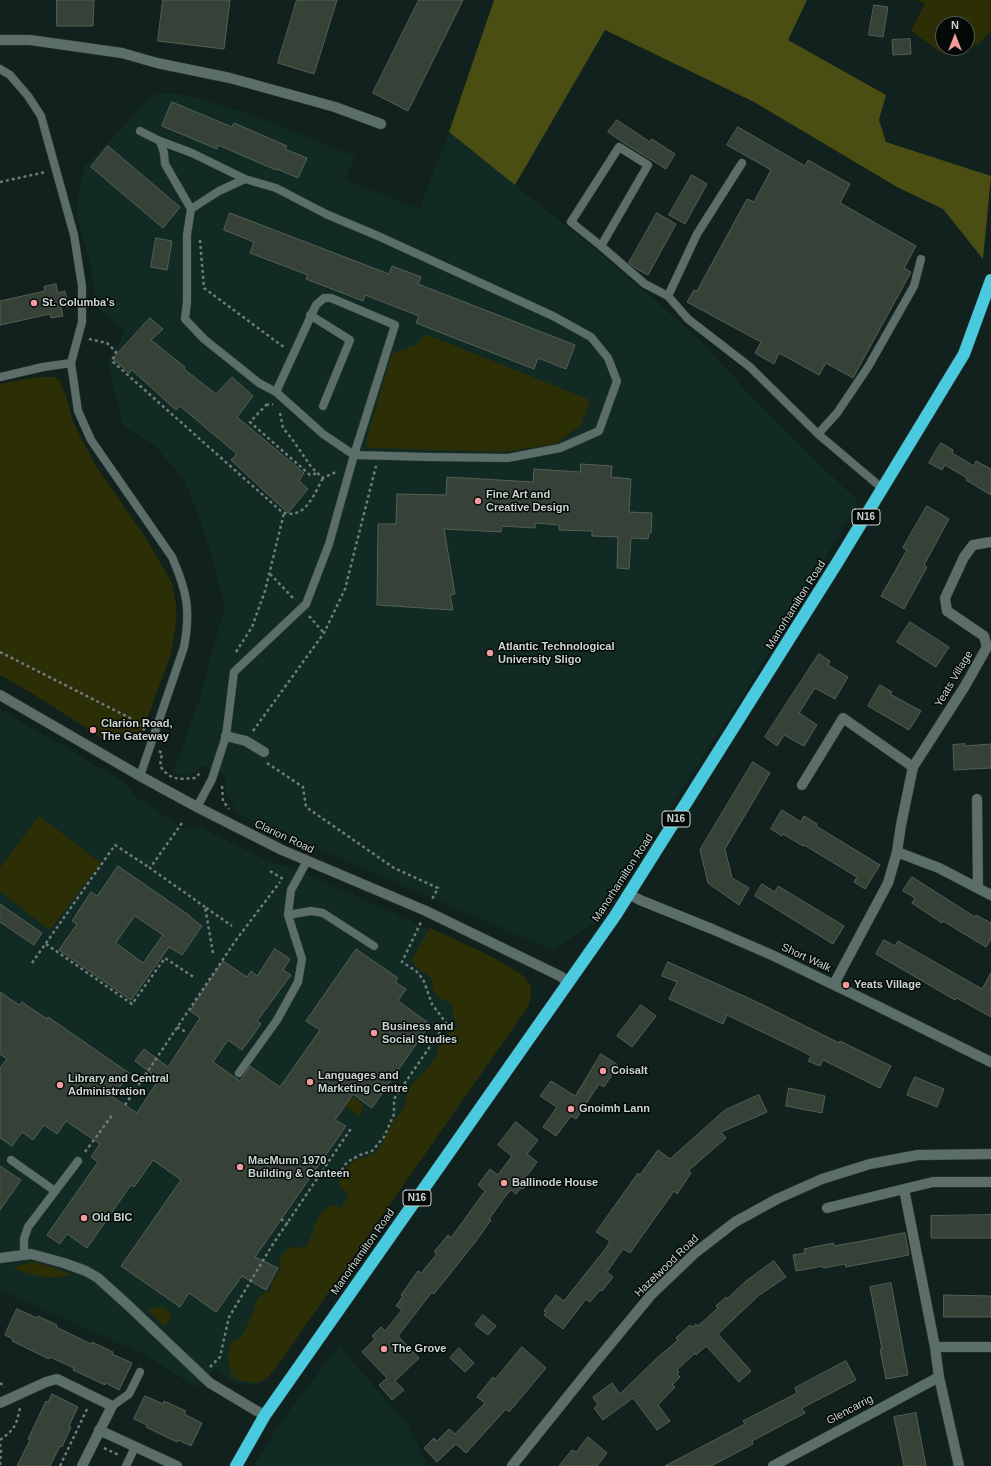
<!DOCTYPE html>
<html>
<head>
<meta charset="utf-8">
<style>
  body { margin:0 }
  #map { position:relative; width:991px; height:1466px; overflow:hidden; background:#11211d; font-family:Arial,sans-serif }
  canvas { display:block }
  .north { position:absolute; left:935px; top:16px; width:40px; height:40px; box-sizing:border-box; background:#040907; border:1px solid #545b58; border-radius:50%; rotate:0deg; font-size:11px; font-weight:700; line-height:16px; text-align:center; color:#cbd5d2 }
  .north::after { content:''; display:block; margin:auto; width:14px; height:18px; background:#f49b9f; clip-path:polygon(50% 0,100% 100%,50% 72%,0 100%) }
</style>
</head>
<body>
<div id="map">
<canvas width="991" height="1466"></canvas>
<div class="north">N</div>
</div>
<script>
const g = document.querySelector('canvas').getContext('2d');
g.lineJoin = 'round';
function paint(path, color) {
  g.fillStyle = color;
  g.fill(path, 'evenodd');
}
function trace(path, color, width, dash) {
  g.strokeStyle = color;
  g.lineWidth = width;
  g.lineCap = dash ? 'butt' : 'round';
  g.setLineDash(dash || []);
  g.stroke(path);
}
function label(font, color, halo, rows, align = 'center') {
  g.font = font + ' Arial,sans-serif';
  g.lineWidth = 3;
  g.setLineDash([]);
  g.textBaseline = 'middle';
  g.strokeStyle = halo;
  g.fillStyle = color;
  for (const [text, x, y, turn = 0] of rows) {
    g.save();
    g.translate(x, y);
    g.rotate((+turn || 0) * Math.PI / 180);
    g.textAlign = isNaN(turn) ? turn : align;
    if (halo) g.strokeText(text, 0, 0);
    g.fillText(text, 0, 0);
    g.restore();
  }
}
const built = new Path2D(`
  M155,93L183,94L252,115L355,156L345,180L419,209L449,132L602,255L694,334L768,414L858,501L811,583L735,708L595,923L552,950L238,814L227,794L225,776L202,765L195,772L186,776L173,772L199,701L225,605L203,527L185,481L153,444L123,426L108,361L125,332L97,307L91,267L76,212L84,167Z
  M0,710L59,743L126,784L136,797L186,830L197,826L266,860L289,867L392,912L441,935L529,985L531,992L529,1005L520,1019L275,1369L263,1381L251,1385L233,1382L214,1369L198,1388L143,1354L0,1290Z
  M339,1346L408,1425L428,1466H254L272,1436L288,1412Z`);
const green = new Path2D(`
  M917,0H991V31L979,44L967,48V24H943V48H967L945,55L911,31L925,4Z
  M428,335L590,400L581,425L555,444L503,452L374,448L366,446L368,434L392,354L417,344L424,336Z
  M36,377H55L60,381L67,399L73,422L96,466L145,537L172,583L176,603V622L171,654L142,733L129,739L105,740L30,692L0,675V384Z
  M39,816L101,863L50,930L0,892V868Z
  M430,928C449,937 518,966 528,981C533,988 531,996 529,1005L275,1369C271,1373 267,1379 263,1381C254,1385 242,1381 234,1378C227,1365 225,1352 234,1340L241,1338L254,1311L257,1299L261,1295L270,1291V1286L280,1270C278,1259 283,1247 296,1247C299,1246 302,1248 305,1249C307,1244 310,1239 312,1234C317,1221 318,1210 334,1205L341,1208L349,1195L341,1188L339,1183L340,1176L350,1164L358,1159L367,1157L376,1152L384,1141L393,1121L400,1114L405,1105L408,1090L412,1084L429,1067L436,1057L441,1040L448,1033L458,1026C453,1019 452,1012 452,1003C436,998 433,995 431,978L416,967L412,959Z
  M349,1094L363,1104L359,1118L353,1111L343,1106Z
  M31,1262L42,1264L73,1275C47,1280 35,1277 12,1267Z
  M164,1307L172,1317L164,1326L147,1309Z`);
const forest = new Path2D(`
  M494,0H807L788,40L886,95L879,120L886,142L991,176L983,259L943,209L897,187L754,102L605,30L515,185L449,132Z`);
const building = new Path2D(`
  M57,0H94L93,26H57Z
  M163,0H230L224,49L158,41Z
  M297,0H337L314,74L278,63Z
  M419,0H463L408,111L373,93Z
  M874,5L888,7L883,37L869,35Z
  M910,39L911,54L893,55L892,40Z
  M172,102L232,127L234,123L287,146L285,149L307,158L298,178L277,169L276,170L218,145L217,149L162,126Z
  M617,120L650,142L652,139L675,154L666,169L624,143L608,132Z
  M738,127L805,166L808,160L850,184L840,203L916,246L904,268L911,272L853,378L826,363L819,375L779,353L774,364L755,353L761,342L687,302L694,290L697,291L747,199L754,202L771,170L727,145Z
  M108,146L180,207L163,228L91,167Z
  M692,175L707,184L685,224L669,215Z
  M230,213L389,274L392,266L421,277L418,284L575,345L566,369L538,358L534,369L416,323L419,316L365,295L363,301L306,279L308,275L250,253L254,242L224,230Z
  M657,213L676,224L648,275L635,268L629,263Z
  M156,238L172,241L167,270L151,267Z
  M56,284L58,293L65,291L67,299L68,306L61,307L63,316L51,318L50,314L0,325V301L45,291L44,287Z
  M150,318L163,329L151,340L185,367L184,369L216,394L232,377L253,396L237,417L304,473L299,481L308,489L288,513L231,460L237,454L180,406L176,410L132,370L129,373L113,359Z
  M941,443L953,450L952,453L974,466L976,461L991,469V495L966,480L967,478L945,465L942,470L929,463Z
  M581,464L612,466L611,477L631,479L629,512L652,513L651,533H649L648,539L631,538L629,569L617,568L618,537L592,536V531L559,530V525L535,523V528L502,526L501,532L444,529L455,594L450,595L453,610L377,605L378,524H396L397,494L446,495L447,477L533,482L534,469L580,472Z
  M927,506L949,519L924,565L927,567L904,609L881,596L907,550L903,548Z
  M910,622L949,647L936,667L897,642Z
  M819,654L830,661L828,665L848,677L835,699L815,688L799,713L817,725L804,746L784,735L777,746L765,737Z
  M880,685L892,692L890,694L921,711L909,730L868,706Z
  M965,744V746L991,744V768L954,770L953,745Z
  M753,762L770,773L725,849L732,878L749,888L739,905L708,883L700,850Z
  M782,810L801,822L804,816L817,824L816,826L880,865L865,889L854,882L857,877L804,845L803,846L783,834L782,836L771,829Z
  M118,866L190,916V917L202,926L182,955L169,947L131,1000L59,950L77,924L72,921L91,892L97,896ZM135,916L163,935L143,963L116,943Z
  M912,877L975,917L976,915L991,923V939L986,947L943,921L942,923L912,903L915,898L903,891Z
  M762,884L775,892L778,886L844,926L833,944L755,896Z
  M0,904L42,933L34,945L0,922Z
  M884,940L895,946L898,941L982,989L991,973V1017L957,998L955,1000L876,954Z
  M275,949L290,959L283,970L291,975L257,1021L261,1024L242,1050L228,1040L213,1062L240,1081L250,1066L280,1087L320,1030L306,1021L356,949L398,978L395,982L406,989L398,1001L430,1024L372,1108L353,1094L335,1120L346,1126L255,1257L278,1268L266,1290L242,1276L216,1312L189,1293L180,1307L121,1266L181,1180L153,1160L134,1187L131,1185L87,1248L67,1234L60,1244L47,1235L98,1162L91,1157L100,1144L66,1121L57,1134L44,1125L33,1140L22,1132L12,1146L0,1138V1068L7,1059L0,1054V992L19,1005L22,1002L47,1019L48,1017L129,1073L113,1097L137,1113L159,1079L135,1061L144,1049L168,1067L200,1018L190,1011L223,961L247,977L251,971L257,976Z
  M668,962L757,1002L839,1043L840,1041L891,1066L880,1088L823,1060L820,1066L808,1061L811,1056L800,1050L727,1015L723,1024L669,999L677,982L662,976Z
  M641,1005L656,1016L632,1047L617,1036Z
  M601,1054L618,1065L604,1087L599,1084L576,1119L571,1116L556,1136L543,1127L557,1107L540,1096L551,1081L575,1096Z
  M915,1077L944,1089L937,1107L907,1095Z
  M789,1088L825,1096L822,1113L786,1106Z
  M759,1095L767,1112L721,1132L726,1138L688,1171L691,1173L677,1194L674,1191L630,1253L623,1249L607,1272L613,1277L602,1291L600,1290L590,1302L586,1299L563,1329L544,1315L546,1313L544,1311L556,1295L564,1301L606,1248L610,1241L596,1232L638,1173L640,1175L658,1150L670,1159L725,1110Z
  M516,1122L538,1140L527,1154L537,1162L526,1177L530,1180L523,1189L521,1188L516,1194L511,1190L507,1194L489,1219L491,1220L476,1241L434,1294L432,1292L398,1336L419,1358L395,1381L404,1390L392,1400L379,1385L387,1378L362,1352L375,1339L372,1336L381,1327L385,1331L402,1310L396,1306L403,1296L401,1295L418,1271L421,1273L437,1254L434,1252L448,1235L451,1238L485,1191L478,1185L490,1169L498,1175L512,1156L498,1145Z
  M0,1166L21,1180L0,1210Z
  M991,1215V1238H931V1216Z
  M905,1233L909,1255L846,1267L845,1264L823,1268V1266L796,1271L793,1255L805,1253L804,1249L834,1243V1246L857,1242Z
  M774,1261L786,1277L758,1296L718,1334L751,1371L739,1382L706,1346L696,1355L695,1353L677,1370L679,1372L677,1374L680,1377L672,1385L675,1387L658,1405L670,1421L657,1430L633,1398L603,1420L594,1408L598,1405L593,1397L612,1383L620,1394L656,1359L678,1340L676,1338L690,1325L692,1327L696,1324L698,1326L718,1308L716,1306L726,1297L727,1299L746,1281Z
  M891,1283L908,1375L886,1379L880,1349H882L870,1287Z
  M944,1295L991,1296V1317H944Z
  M17,1309L37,1318L38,1316L57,1325L56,1327L91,1344L92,1342L113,1352L112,1354L132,1363L119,1390L106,1383L105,1385L73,1370L74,1368L50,1357L49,1359L12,1341L13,1339L5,1335Z
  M483,1315L496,1326L488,1335L475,1325Z
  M522,1347L546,1368L509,1412L506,1409L466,1453L456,1444L437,1462L424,1448L434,1438L437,1441L449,1429L455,1434L485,1403L477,1397L493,1377L495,1379Z
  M459,1348L474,1363L465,1372L450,1358Z
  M846,1361L856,1380L802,1408L805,1413L752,1441L753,1444L711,1466H665L745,1424L743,1421L797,1393L795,1388Z
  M52,1394L78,1407L69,1426L71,1427L62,1447L60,1446L50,1466H17L30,1440L28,1439L38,1418L46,1401L48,1402Z
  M145,1396L163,1404L164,1401L186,1411L184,1414L202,1423L191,1446L178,1440L177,1442L158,1433L146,1427L147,1425L134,1419Z
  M916,1413L926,1466H904L894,1417Z
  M588,1437L607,1453L597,1466H559L572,1450L576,1452Z`);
const path = new Path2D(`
  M0,182L46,172
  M200,240L204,288L285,348
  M89,339L107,343L116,352L112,361L282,512C305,521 314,494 323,478
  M267,404L250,422L310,475L318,473
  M266,405L273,404
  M280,413L283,428L292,439L312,468L323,478L338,471
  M270,574L295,600
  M309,616L324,633
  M0,652L132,719L145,730
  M236,652L252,627L265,591L284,513
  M253,731L324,633L345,589L376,466
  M159,751L162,753L160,766C171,781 178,779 196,778L201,771
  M267,763L303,787L306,807L394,868L438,888L431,901
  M222,786L223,801L229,809
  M182,823L150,868L205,907
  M270,871L283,879
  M46,944L132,1004L165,958L195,978
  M213,953L205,907L232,926
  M32,963L115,845L150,868
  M177,1027L186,1032
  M125,1105L236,940L280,882
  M85,1152L113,1114
  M321,1174L338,1176L347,1162L360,1155L372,1151L384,1137L394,1114V1099L446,1023L432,1004L423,979L416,971L402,962L421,922
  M281,1219L288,1224
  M210,1367L220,1357L229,1317L273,1244L352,1127
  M0,1383L5,1387
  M0,1440C15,1429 16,1426 20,1408
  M0,1444L1,1450L0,1466
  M104,1448L119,1455
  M60,1466L88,1407`);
const lane = new Path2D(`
  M0,69L10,75L28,96L41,116L74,235L82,286V322L71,363L78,411L91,440L172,557C187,591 191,611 184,647L140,776
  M140,131L160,141L192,153L245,179
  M160,141L164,153L165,164L191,209
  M619,147L648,165L601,246L571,222Z
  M742,163L697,234L668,296L688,319L750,367L818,434L883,489
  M601,246L645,284L668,296
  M310,315L350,340L323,406
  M0,377L43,367L71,363
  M818,434L837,413L868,367L914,286L921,259
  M197,807L212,779L226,736L234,672L306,604L329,544L354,455L429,457L508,458L560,448L599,431L617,381L608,358L591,337L553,316L378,236L326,214L276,188L245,179L219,191L191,209L187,235V302L185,319L204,339L259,383L276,392L323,434L354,455L395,325L331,298H324L316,305L276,392
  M288,915L311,911L323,913L374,946
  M239,1073L277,1020L298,982L302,959L288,915L291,890L307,861
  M11,1160L55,1191
  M24,1255V1239L28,1227L78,1161
  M112,1406L129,1394L140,1372
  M126,1466L135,1447`);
const street = new Path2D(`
  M0,40H30L122,53L157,63L230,78L335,107L381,124
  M226,736L246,741L264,752
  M802,785L843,718L913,767
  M977,799L978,888
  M897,852L939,868L991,895
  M834,984L888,883L897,852L901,825L913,767L965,686L987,647L984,636L947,611L945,598L964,557L973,545L991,542
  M904,1189L933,1182H991
  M0,1258L31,1254L64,1263L86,1271L98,1278L130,1307L210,1383L255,1410L265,1415
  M935,1347H991
  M939,1377L959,1466
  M0,1403L46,1382L57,1379L112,1406L82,1466
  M99,1430L177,1466
  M773,1466L939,1377L935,1347L904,1189L827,1208`);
const secondary = new Path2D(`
  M0,695L140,776L197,807L282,850L426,911L560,976L568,982
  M629,894L640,900L712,929L774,956L859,997L991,1062
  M512,1466L593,1365L651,1295L695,1253L735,1222L777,1199L822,1179L870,1164L918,1155L991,1154`);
const highway = new Path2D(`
  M236,1466L265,1415L615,916L837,563L964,354L991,280`);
const markers = [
  [34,303,4,"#f49b9f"],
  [478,501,4,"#f49b9f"],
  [490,653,4,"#f49b9f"],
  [93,730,4,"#f49b9f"],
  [846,985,4,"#f49b9f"],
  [374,1033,4,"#f49b9f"],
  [603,1071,4,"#f49b9f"],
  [310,1082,4,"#f49b9f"],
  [60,1085,4,"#f49b9f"],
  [571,1109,4,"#f49b9f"],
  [240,1167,4,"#f49b9f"],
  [504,1183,4,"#f49b9f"],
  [84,1218,4,"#f49b9f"],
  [384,1349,4,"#f49b9f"]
];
const shields = [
  [866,517,28],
  [676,819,28],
  [417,1198,28]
];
const shieldNames = [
  ["N16",866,517],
  ["N16",676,819],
  ["N16",417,1198]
];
const poiNames = [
  ["St. Columba's",42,303],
  ["Fine Art and",486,495],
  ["Creative Design",486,508],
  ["Atlantic Technological",498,647],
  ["University Sligo",498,660],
  ["Clarion Road,",101,724],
  ["The Gateway",101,737],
  ["Yeats Village",854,985],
  ["Business and",382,1027],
  ["Social Studies",382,1040],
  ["Coisalt",611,1071],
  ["Languages and",318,1076],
  ["Marketing Centre",318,1089],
  ["Library and Central",68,1079],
  ["Administration",68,1092],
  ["Gnoimh Lann",579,1109],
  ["MacMunn 1970",248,1161],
  ["Building & Canteen",248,1174],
  ["Ballinode House",512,1183],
  ["Old BIC",92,1218],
  ["The Grove",392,1349]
];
const streetNames = [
  ["Manorhamilton Road",796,605,-58],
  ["Yeats Village",954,679,-59],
  ["Clarion Road",284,837,25],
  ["Manorhamilton Road",623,878,-57],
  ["Short Walk",806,958,25],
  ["Manorhamilton Road",363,1252,-55],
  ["Hazelwood Road",667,1266,-44],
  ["Glencarrig",850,1410,-28]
];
paint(built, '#112a24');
paint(green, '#2c2f06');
paint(forest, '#4a4e13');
paint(building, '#364137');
trace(building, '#556055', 1);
trace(lane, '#313b38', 9);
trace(street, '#313b38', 11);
trace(secondary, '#313b38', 11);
trace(highway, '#313b38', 13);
trace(path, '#6f7c78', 2.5, [3, 3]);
trace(lane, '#5c6e69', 8);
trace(street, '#5c6e69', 10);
trace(secondary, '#5c6e69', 10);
trace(highway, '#4acade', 12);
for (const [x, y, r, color] of markers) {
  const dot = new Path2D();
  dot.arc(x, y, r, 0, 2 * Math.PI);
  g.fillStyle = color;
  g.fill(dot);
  trace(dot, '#040907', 1.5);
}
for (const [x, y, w] of shields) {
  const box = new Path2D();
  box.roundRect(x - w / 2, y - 8, w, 16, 3);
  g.fillStyle = '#040907';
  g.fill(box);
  trace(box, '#cbd5d2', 1);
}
label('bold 10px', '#cbd5d2', null, shieldNames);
label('bold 11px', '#cbd5d2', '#040907', poiNames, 'left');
label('11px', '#cbd5d2', '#040907', streetNames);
</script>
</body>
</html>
